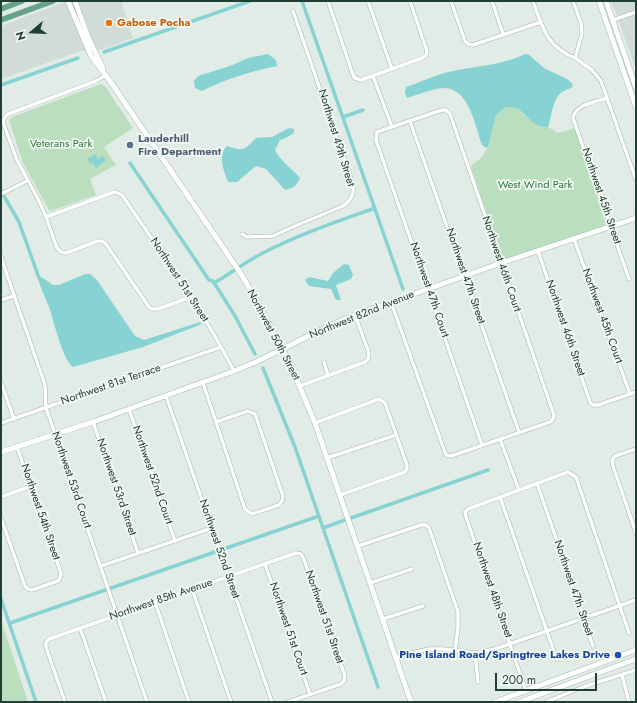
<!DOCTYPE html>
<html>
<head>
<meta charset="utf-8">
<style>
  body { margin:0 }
  #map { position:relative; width:637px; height:703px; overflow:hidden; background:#e2ece6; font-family:Jost,sans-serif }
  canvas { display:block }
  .frame { position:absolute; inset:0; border:2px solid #213e32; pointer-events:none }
  .north { position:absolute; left:12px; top:12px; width:40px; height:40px; -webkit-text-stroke:3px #f2f9f4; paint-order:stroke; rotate:251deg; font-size:11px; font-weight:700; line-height:16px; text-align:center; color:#213e32 }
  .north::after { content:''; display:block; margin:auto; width:14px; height:18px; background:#213e32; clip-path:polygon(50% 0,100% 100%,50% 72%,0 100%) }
  .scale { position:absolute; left:495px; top:673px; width:102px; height:18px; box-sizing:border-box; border:2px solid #213e32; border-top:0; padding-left:5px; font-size:12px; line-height:14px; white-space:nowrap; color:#213e32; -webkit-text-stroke:3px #f2f9f4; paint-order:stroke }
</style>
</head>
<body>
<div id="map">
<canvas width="637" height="703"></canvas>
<div class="frame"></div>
<div class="north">N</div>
<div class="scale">200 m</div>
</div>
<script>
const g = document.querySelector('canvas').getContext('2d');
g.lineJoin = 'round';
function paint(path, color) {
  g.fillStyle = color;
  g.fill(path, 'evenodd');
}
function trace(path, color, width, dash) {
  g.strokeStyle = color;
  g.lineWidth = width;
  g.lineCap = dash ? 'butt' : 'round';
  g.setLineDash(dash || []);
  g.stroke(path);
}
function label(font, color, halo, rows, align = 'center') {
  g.font = font + ' Jost,sans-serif';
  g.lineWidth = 3.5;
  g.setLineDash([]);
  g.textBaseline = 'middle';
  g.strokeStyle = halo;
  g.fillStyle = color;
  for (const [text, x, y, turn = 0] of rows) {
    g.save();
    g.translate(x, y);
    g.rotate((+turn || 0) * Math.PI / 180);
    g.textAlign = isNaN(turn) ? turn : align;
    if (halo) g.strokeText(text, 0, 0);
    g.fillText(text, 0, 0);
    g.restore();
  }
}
const built = new Path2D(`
  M67,1H121L133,38L98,51H81L1,79V26Z
  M611,1H636V71L616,13Z`);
const green = new Path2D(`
  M101,84L105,86L133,128L104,147L116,165L90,179L96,195L51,211L49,210L23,163L9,120L12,117Z
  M506,107H515L527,118L541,127H548L558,133L575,128L606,225L502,260L471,166L482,157L488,147L496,115Z
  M1,620L28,702H1Z`);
const water = new Path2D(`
  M268,54L276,60L277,66C252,71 225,79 202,91L195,88L194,81L198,76L230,66L248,58Z
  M525,54H528L544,68L567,79L572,83L573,87C569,89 565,90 562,92C552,99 552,117 548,127C532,128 527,114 516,108C513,107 509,107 506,107L496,115L488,147L486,148L482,145C475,126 469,87 443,88C432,89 417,95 407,98L405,93L406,87C421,82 437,74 453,71C477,66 503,65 525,54Z
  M289,128L294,129V133L286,138L280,140L275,150C280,161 292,168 300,178C297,186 293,188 285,190L266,169L256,166L237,182H228C224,171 217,155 227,146C243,151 244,151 256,138L272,137Z
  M95,154L98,159L103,156L106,160L96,168L91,161H90L92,164L91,165L87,159Z
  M344,264L349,265L353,275L351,279L336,285L341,300H336L331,289L309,286L305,280L309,277L328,281L333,273Z
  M85,274H90L97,280L135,336L144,340L200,322L202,324L143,347L73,367C62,359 54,321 49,307C45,298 41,288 38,279L41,277L53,285H59Z`);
const canal = new Path2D(`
  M302,1L403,289
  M104,52L250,1
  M1,85L78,58
  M343,117L363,110
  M130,163L209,280L213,281L235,316L255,354
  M1,191L19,222L39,278
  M214,283C230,274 245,262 261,254C297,235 336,222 375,208
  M263,368L295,447L378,687
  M351,518L488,470
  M323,528L345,520
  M1,599L36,702
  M10,623L319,516`);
const street = new Path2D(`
  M328,1L353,75L355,78L361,80L422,58L426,55L427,51L410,1
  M368,1L392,69
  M451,1L465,41L468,44L473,45L541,22
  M492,1L503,34
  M533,1C543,28 546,46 575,58
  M573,1L581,23L582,34L575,58L592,70L601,81L636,180
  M613,20L636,12
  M106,75L96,81L8,114L5,117L3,122L17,160L38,199L46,217L57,248L61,252L66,253L98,241H102L106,244L149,307L152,309H158L191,297
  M373,76L392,127
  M607,98C596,102 575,104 573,118L629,279
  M410,121L519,432
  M1,194L27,181
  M46,217L114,192L118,193L122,195C161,252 202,309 234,371
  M242,234L247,237L273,236L295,226L343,206C357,196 354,188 349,173L293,11
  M574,239L630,394
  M538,251L590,402L593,405H598L636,392
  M1,257L45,385L46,408L147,702
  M1,300L14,296
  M391,302L446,455L451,456L550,422L553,419L554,415L450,114L446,110H442L377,132L376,140L482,445
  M324,362L328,375
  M1,382L14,419
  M203,383L245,509L252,514L279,505L282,501L283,496L255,414L248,411L216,422
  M300,386L365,362L368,359L369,353L355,315
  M166,396L272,702
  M129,409L175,541
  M93,422L138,553
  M1,423L221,347
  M315,423L379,399L385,403L407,465V469L405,472L340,495
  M500,439L519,490
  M636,449L615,456L612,460L613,466L636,533
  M327,458L396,435
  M537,483L593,646
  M1,497L31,486
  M500,497L557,660
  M1,518L25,586L28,589L32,590L58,581L60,578L61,573L17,447
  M358,546L421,525H426L429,528L458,612V627L455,651
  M265,564L310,694
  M101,566L212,528
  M370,583L412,569
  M192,589L231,702
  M155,602L189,702
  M383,619L423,606
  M80,628L106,702
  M475,653L478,682
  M396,658L416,652L429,649H444L475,653L495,649L636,600
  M622,675L629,702
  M526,691L466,517L465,512L468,509L568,472L576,477L629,633
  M65,702L46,647V642L49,639L296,553L301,554L303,557L345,676L344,681L341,684L288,702
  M546,702L583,687L636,670`);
const secondary = new Path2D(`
  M68,1L91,56L110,81L241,274L257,301L291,366L315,423L411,702
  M75,1L88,37L103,68
  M599,1L636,107
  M606,1L636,88
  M1,452L93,422L234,371L256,362L329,326L355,315L501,263L636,218
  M495,702L636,650
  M519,702L636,659`);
const primary = new Path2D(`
  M1,9L22,1
  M1,20L53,1`);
const markers = [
  [109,23,4,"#e8710a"],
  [130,145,4,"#5c6f8a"],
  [618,655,4,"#1a4fb4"]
];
const foodNames = [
  ["Gabose Pocha",117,23]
];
const streetNames = [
  ["Northwest 49th Street",336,138,73],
  ["Northwest 45th Street",601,196,71],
  ["Northwest 46th Court",501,264,71],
  ["Northwest 47th Street",465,276,71],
  ["Northwest 51st Street",179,280,57],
  ["Northwest 47th Court",429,290,71],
  ["Northwest 82nd Avenue",362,315,-22],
  ["Northwest 45th Court",602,316,70],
  ["Northwest 46th Street",565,328,71],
  ["Northwest 50th Street",273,335,62],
  ["Northwest 81st Terrace",111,385,-19],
  ["Northwest 52nd Court",152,475,71],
  ["Northwest 53rd Court",71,480,71],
  ["Northwest 53rd Street",116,487,71],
  ["Northwest 54th Street",40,512,71],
  ["Northwest 52nd Street",219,549,71],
  ["Northwest 47th Street",573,588,71],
  ["Northwest 48th Street",492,590,71],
  ["Northwest 85th Avenue",161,600,-19],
  ["Northwest 51st Street",324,617,71],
  ["Northwest 51st Court",288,629,71]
];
const serviceNames = [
  ["Lauderhill",138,139],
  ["Fire Department",138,152]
];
const parkNames = [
  ["Veterans Park",61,144],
  ["West Wind Park",535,185]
];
const transitNames = [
  ["Pine Island Road/Springtree Lakes Drive",610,655]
];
paint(built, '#d0dcd5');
paint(green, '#badebe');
paint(water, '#87d3d4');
trace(canal, '#87d3d4', 3.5);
trace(street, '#a4b4ac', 4.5);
trace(secondary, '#a2bcaf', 6);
trace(primary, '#c1c9c6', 6);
trace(street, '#fff', 3.5);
trace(secondary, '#fff', 5);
trace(primary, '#64a48a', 5.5);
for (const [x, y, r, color] of markers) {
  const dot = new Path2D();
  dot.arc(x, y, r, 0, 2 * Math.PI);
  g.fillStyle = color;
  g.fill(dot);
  trace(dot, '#f2f9f4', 1.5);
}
label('bold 11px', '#c56008', '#f2f9f4', foodNames, 'left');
label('11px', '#213e32', '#f2f9f4', streetNames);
label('bold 11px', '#4e5e75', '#f2f9f4', serviceNames, 'left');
label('11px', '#2a763c', '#f2f9f4', parkNames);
label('bold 11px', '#164399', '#f2f9f4', transitNames, 'right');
</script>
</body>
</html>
